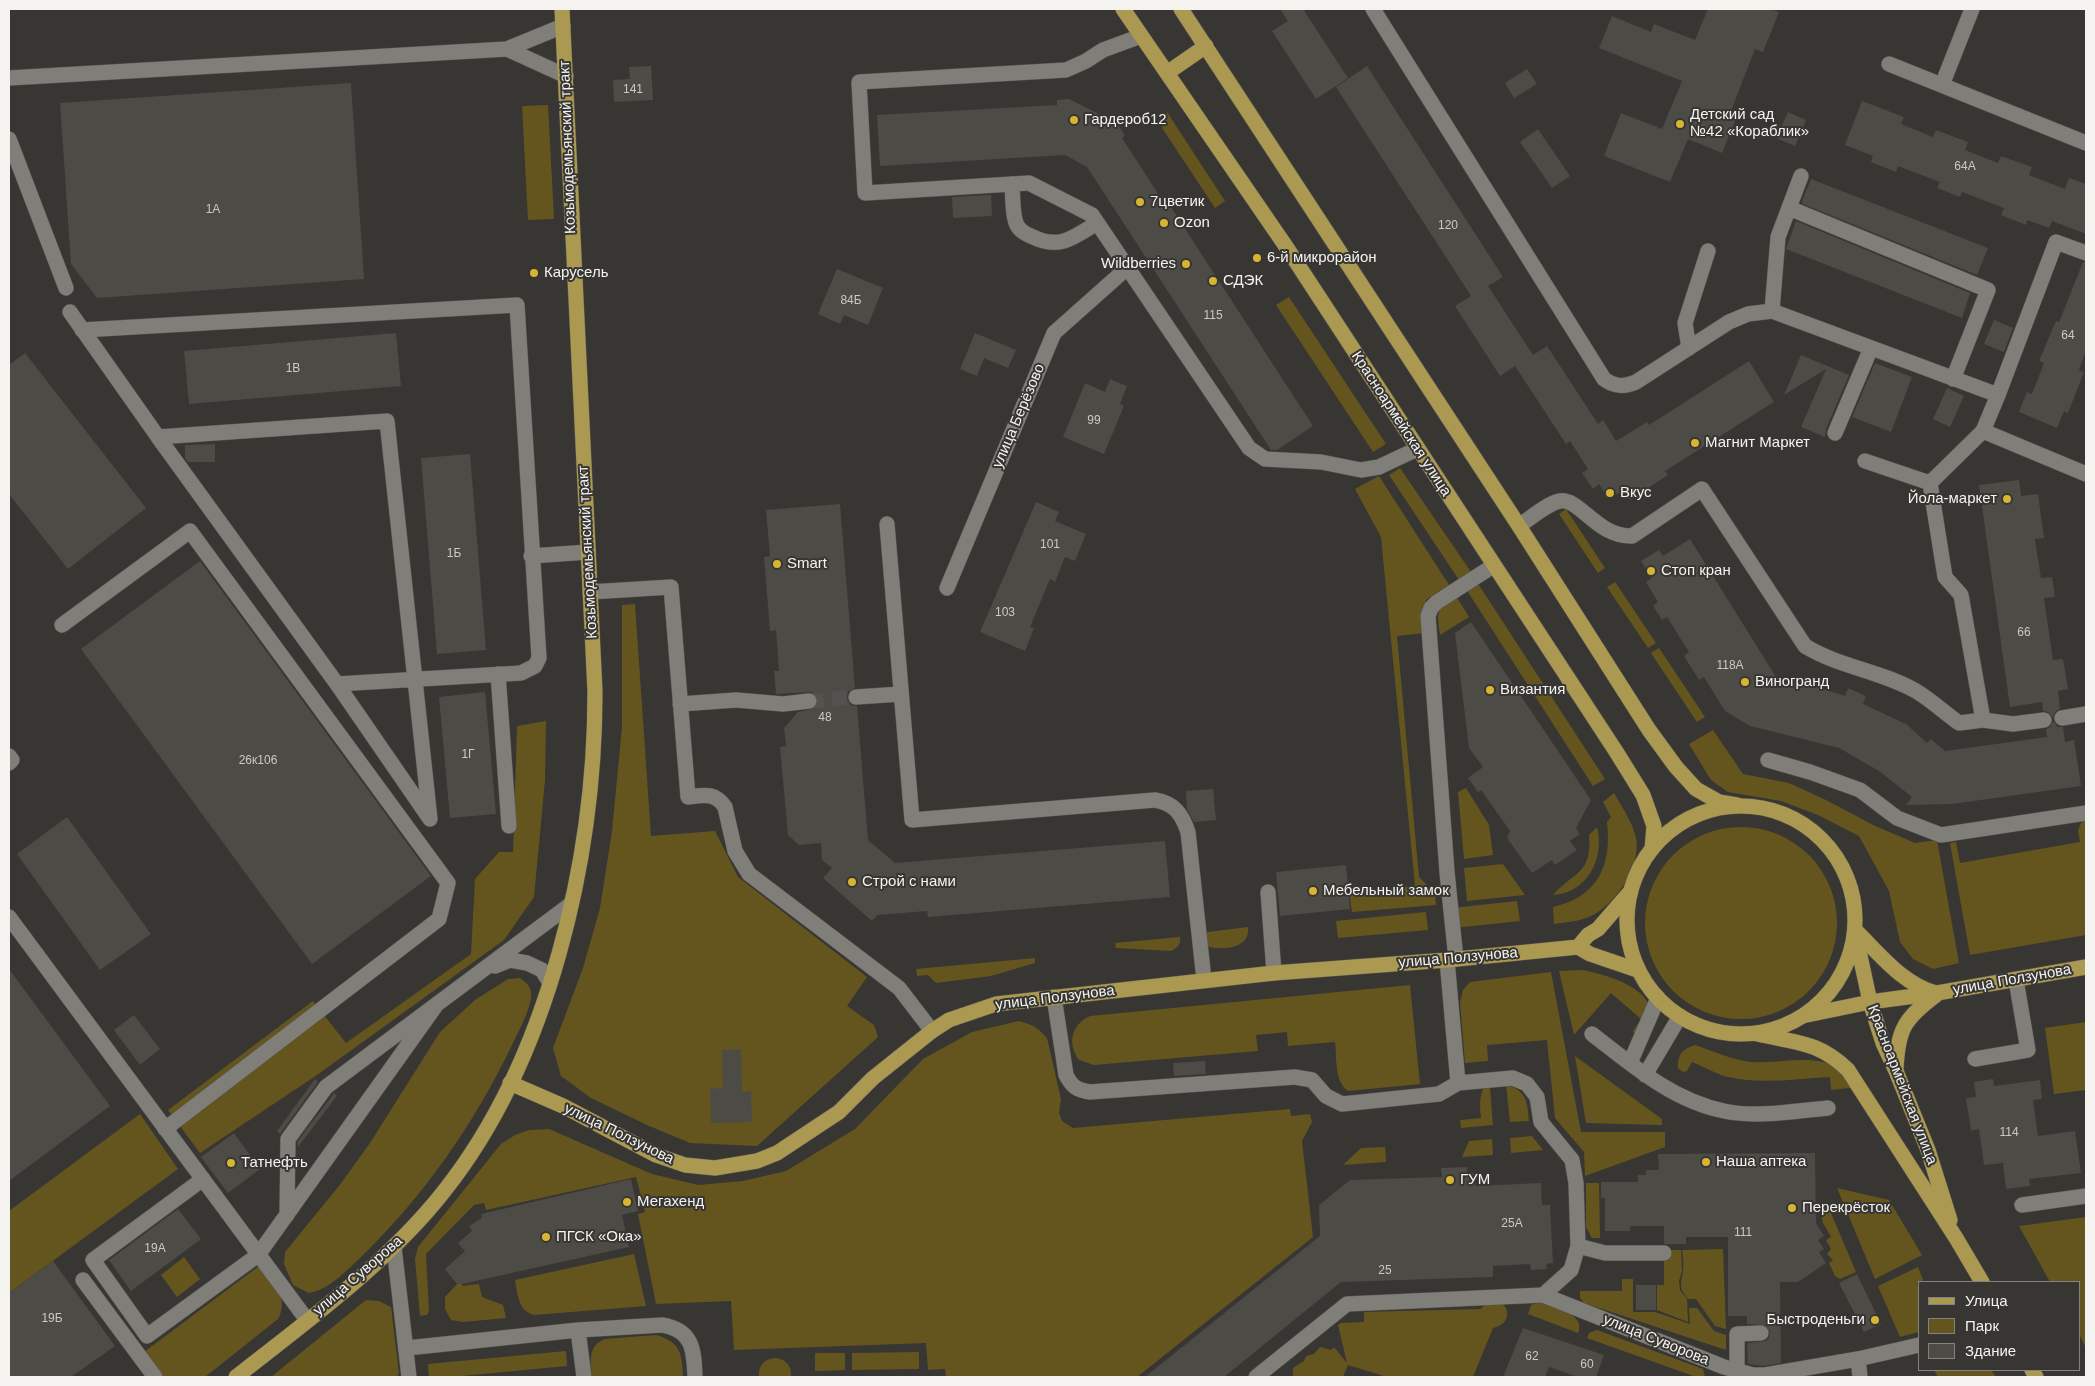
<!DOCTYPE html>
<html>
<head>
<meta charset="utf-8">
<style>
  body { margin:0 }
  #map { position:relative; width:2095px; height:1386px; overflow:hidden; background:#373632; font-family:Helvetica,sans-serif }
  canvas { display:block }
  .frame { position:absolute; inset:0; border:10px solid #f4f3f0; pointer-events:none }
  .legend { position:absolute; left:1918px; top:1281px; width:162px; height:90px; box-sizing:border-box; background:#373632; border:1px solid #83827e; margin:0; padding:6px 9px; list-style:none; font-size:15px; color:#f4f3f0 }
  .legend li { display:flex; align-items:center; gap:10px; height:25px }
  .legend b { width:25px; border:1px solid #83827e }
</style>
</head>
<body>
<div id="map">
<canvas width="2095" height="1386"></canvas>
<div class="frame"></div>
<ul class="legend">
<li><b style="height:6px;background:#ab9851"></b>Улица</li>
<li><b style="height:14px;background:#64551f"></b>Парк</li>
<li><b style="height:14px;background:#4c4b46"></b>Здание</li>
</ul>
</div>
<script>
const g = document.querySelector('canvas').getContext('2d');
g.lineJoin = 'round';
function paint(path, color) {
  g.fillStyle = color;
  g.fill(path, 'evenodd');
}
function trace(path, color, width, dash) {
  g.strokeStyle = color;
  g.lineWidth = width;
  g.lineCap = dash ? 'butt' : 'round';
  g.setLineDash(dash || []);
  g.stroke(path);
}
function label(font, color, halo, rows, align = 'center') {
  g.font = font + ' Helvetica,sans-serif';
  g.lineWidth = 4;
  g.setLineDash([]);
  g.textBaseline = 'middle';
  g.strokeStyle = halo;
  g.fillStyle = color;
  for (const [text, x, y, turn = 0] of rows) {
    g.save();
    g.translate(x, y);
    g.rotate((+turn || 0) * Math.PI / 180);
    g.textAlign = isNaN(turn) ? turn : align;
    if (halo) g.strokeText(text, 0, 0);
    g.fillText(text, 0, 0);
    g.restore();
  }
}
const green = new Path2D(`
  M548,105L554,219L528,220L522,106Z
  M1167,112L1225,201L1215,208L1162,128Z
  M1289,297L1386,444L1373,452L1276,305Z
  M1400,468L1471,572L1459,580L1389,475Z
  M1379,476L1449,585L1427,599L1422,608L1424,633L1397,636L1419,877L1435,893L1436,905L1352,912L1349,891L1415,886L1381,537L1355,489Z
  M1566,509L1605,568L1598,573L1559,514Z
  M1477,582L1605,779L1593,786L1466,589Z
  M1615,582L1656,643L1648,648L1607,587Z
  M1456,596L1469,617L1440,635C1437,610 1435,612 1456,596Z
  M635,604L651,836L715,831L738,877L867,977L847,1006L874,1025L878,1037L757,1146L690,1143L647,1125L591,1098L561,1076L553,1048L583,968L600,908L612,831L622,727V605Z
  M1659,648L1705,717L1697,722L1651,653Z
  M546,721L545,780L534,897L504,940L317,1075L200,1153L168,1110L313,1001L346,1043L471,954L475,879L499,852H513L517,726Z
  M1713,730L1743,774L1789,783L1828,801L1873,825L1915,843L1937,840L1959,963L1933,969L1913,959L1900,942L1889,891L1859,836L1818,815L1781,801L1728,792L1711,780L1689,744Z
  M1466,788L1489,825L1493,855L1464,859L1458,792Z
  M1614,793C1622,807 1633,823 1636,838C1641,866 1618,900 1595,914C1583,921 1568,922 1554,924L1553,907C1598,897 1612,865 1607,822L1611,817L1603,802Z
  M2086,818V935L1970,955L1950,843L1956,842L1960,863L2080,842L2078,830L2083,819Z
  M1597,827C1605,859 1587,893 1553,895C1574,871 1592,875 1589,835Z
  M1645 923a96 96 0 1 1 192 0a96 96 0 1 1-192 0Z
  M1503,864L1525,895L1467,901L1464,868Z
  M1517,901L1520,921L1454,928L1452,908Z
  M1426,912L1428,930L1338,938L1336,921Z
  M1248,927C1251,949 1221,951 1206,946L1200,933Z
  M1180,937C1181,945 1177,948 1171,951L1116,948L1115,943Z
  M1035,958V963L991,976L936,983L928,975L917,976L916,969Z
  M1583,970C1610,976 1662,989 1650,1028C1648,1035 1644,1038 1636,1038L1633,1031L1641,1019L1611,993L1574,1035L1559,971Z
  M1551,972L1581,1132H1665V1147L1585,1176L1584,1152L1555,1118L1547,1040L1487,1045L1488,1061L1465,1063L1460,1002L1463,990L1470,982Z
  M520,978C525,982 530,985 531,992C533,1005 518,1033 512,1045C474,1124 424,1196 361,1257C346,1271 330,1289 309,1293L293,1285L284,1264L285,1252L339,1186L370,1143L440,1032L475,1000L508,979Z
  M1410,985L1420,1084L1348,1091C1334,1081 1337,1058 1335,1042L1288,1046L1287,1032L1256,1035L1258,1051L1094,1065L1079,1060C1067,1043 1071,1025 1090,1016Z
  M1019,1021C1035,1026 1036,1026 1047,1038L1061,1099L1059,1113L1062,1121L1073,1128L1290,1109L1291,1116L1310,1114L1312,1122L1302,1141L1313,1237L1137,1377H946L945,1369L928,1370L926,1343L734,1350L731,1301L656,1304L638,1214L645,1212L636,1177L486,1210L484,1203L474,1205L426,1254L429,1311L427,1315L420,1316L415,1259L418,1247L501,1144L515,1135L529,1130L549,1129L652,1174L698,1185L743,1181L786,1171L855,1129L923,1059L972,1032Z
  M2086,1022V1090L2054,1094L2045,1028Z
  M1695,1045C1713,1051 1732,1060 1751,1062C1781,1064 1815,1052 1842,1070C1848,1073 1853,1081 1858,1087L1831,1090L1830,1077C1796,1079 1758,1085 1724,1076C1714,1073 1703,1066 1692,1062L1687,1071L1683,1072L1678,1068C1677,1054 1683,1049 1695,1045Z
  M1575,1056L1662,1119V1125L1586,1123Z
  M1506,1084C1527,1092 1527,1100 1529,1121L1510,1122Z
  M1490,1087L1493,1125L1461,1128L1460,1120L1481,1118C1480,1108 1479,1099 1483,1089Z
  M140,1114L178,1169L9,1293V1211Z
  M1532,1136L1543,1150L1511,1153L1510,1138Z
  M1492,1139L1493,1155L1462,1157L1469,1141Z
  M1385,1147L1386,1162L1343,1165L1361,1148Z
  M1586,1183H1599L1600,1238H1592L1586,1227Z
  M1837,1188L1889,1200L1922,1255L1875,1279Z
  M1820,1205L1828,1206L1856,1272L1840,1279L1835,1276L1829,1263L1833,1260L1827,1254L1831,1249L1826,1240L1831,1237L1823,1223Z
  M2086,1217V1348L2079,1334V1282H2050L2019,1226Z
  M1723,1249L1726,1329L1715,1326L1696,1299H1688C1678,1286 1681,1286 1683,1271C1684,1265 1683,1257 1682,1250Z
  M1664,1250H1681L1682,1271L1679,1281L1680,1290L1687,1299L1688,1322L1657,1310V1285H1664Z
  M634,1254L646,1306L534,1315C518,1310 518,1296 515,1280Z
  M184,1257L200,1279L177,1297L161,1275Z
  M259,1266C272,1283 290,1297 278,1319L205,1377H161L144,1352Z
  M1918,1267L1923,1280L1917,1284L1919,1288V1332L1900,1337L1878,1286Z
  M1622,1279H1633V1312H1655L1690,1324L1689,1308H1697L1714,1331L1726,1335V1350L1584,1303L1580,1298V1291H1622Z
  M459,1282L463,1286L479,1284L482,1297L503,1305L506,1318L463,1322L451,1320L445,1309V1297Z
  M366,1300L379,1301L391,1307L399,1373L397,1377H271Z
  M1501,1302C1512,1312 1508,1325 1493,1328L1473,1377H1387L1348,1365L1343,1377H1293V1368L1304,1361L1306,1356L1314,1354L1320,1347L1331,1350L1334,1347L1347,1363L1338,1325L1341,1323L1364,1322V1312L1481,1309L1485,1304L1491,1305Z
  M1540,1302C1552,1307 1587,1314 1578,1333L1528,1314L1531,1305Z
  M1597,1330L1703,1369L1705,1377H1696L1587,1338L1589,1333Z
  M656,1335C681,1342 682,1354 683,1377H592C591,1361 587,1346 605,1339Z
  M566,1351L567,1366L451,1377H429L428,1364Z
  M919,1352V1369L852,1370V1353Z
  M815,1353H845V1370L815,1371Z
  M775,1358C786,1359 792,1366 791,1377H759C758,1366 764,1359 775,1358Z
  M1934,1370H1991L1996,1377H1938Z`);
const building = new Path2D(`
  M1280,9H1303L1348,78L1316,99L1272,31L1288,21Z
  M1708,9H1770L1779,12L1763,52L1755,49L1729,116L1736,119L1722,153L1688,139L1670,182L1604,156L1621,113L1662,129L1682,81L1599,48L1612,16L1651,32L1654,24L1695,40Z
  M651,66L653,100L614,102L613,80L630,79L629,67Z
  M1367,66L1503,277L1488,286L1533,355L1547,346L1598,424L1603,420L1616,441L1647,422L1649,425L1749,361L1774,402L1665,471L1668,475L1630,500L1624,490L1609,499L1599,484L1593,489L1582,473L1588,469L1570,441L1566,444L1515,366L1500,376L1455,306L1471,296L1336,87Z
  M1527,69L1537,84L1514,98L1505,83Z
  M351,83L364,279L97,298L71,264L60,103Z
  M1069,99L1117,123L1125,136L1122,138L1166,206L1169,204L1313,426L1277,450H1271L1087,167L1065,155L880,166L877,115L1057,105V100Z
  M1862,101L1904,117L1901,124L1933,137L1936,130L1968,142L1965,150L1998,163L2001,156L2032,167L2029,175L2065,189L2069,178L2086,184V234L2052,221L2049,228L2027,220L2026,225L2001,215L2004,208L1962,192L1960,197L1937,188L1940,182L1898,166L1896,172L1871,162L1873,156L1845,145Z
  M1788,112L1806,120L1795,146L1776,138Z
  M1538,129L1570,176L1552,188L1520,142Z
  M1811,179L1988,248L1977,275L1803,204L1802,201Z
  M991,195L992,216L953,218L952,197Z
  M1796,221L1970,293L1962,318L1786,249Z
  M2083,262H2086V350L2079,370L2084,372L2068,413L2064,411L2057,428L2019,412L2027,392L2032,394L2044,363L2039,361L2056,321L2059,322Z
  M837,269L883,288L868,325L844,315L840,324L818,314Z
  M1994,320L2013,328L2004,352L1984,344Z
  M396,333L401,386L189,404L184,351Z
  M975,333L1016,350L1008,368L984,358L977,376L960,369Z
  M25,353L146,508L68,569L9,494V365Z
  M1801,355L1849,375L1826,429L1825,437L1801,427L1826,369L1784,395Z
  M1875,363L1912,377L1891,432L1852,417Z
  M1110,379L1127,386L1120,404L1124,406L1104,454L1063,437L1085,383L1105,392Z
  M1947,388L1964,396L1950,427L1933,419Z
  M215,444V462H188L185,458V445Z
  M470,454L486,650L437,654L421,458Z
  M2019,480L2021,496L2038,494L2044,538L2035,539L2041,578L2052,577L2055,597L2044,598L2053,660L2063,659L2068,689L2058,691L2060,709L2056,711L2053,718L2048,712L2043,711L2042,702L2010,707L1979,485Z
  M1036,502L1059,512L1055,521L1086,534L1075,561L1065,557L1055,582L1050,579L1030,627L1034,628L1025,651L980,632Z
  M840,504L855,688L848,692L847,698L851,705L857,706L868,840L895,863L1165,841L1170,897L928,917L927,911L877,915L872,921L823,878L832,868L822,860L821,843L799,845L788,835L780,747L786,746L784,728L798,712L815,708L818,700L816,695L812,692L776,694L774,671H779L776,630L770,631L764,557L770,556L766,510Z
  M1690,539L1776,677L1811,685L1845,696L1848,688L1866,696L1863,704L1906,724L1927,743L1931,739L1945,751L2047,737L2046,729L2050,727L2053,721L2058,727H2063L2065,742L2074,740L2081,786L1952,804L1906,805L1912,797L1879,771L1839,748L1750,726L1725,711L1704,677L1699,680L1684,656L1689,652L1667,617L1662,620L1653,606L1658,602L1646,582L1652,578L1641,561L1659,550L1663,556Z
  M200,561L431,876L312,964L81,649Z
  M1471,622L1591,800L1576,828L1580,834L1570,841L1577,850L1555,865L1552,860L1532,873L1507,838L1510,831L1481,790L1478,792L1468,778L1483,767L1469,748L1455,633Z
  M485,692L496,814L450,818L439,697Z
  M1213,789L1216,820L1194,822L1187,809L1186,791Z
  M67,817L151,934L100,970L17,854Z
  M1346,865L1350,909L1280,916L1276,872Z
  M9,969L110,1106L9,1181Z
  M134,1015L160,1049L140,1065L114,1030Z
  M741,1049L742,1092L751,1091L752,1122L711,1123L710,1089L723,1088L722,1050Z
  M1205,1061L1206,1074L1174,1076L1173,1063Z
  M315,1079L318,1082L280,1134L277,1131Z
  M1993,1079L1994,1086L2040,1080L2042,1099L2033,1100L2038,1136L2075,1131L2081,1173L2029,1179L2030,1186L2006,1189L2003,1163L1984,1165L1979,1129L1971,1131L1966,1098L1976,1097L1974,1082Z
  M334,1093L337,1096L298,1147L297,1142Z
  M234,1133L260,1169L228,1193L201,1157Z
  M1815,1153L1816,1223L1824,1236L1818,1240L1824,1249L1819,1252L1826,1263L1798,1282H1780L1781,1363L1764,1366L1748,1364L1747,1343L1766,1341L1769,1338L1770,1332L1765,1325L1747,1324V1316H1728V1237H1686V1244H1664V1226H1630V1231H1605V1198H1601V1182H1638V1175H1646V1170H1659L1658,1154Z
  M1467,1167V1173H1475V1186L1541,1183L1542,1205H1550L1553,1263L1546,1264L1547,1269L1531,1270L1530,1264L1493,1266V1277L1341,1282L1224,1377H1145L1320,1236L1319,1205L1350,1180L1442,1177L1441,1168Z
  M631,1179L638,1211L622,1215L629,1247L462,1284L456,1283L445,1269L465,1251L458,1243L472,1231L469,1226L482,1218L481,1214Z
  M178,1209L201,1239L131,1291L109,1260Z
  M53,1261L115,1346L71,1377H9V1293Z
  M1857,1274L1881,1324L1864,1332L1839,1283Z
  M1636,1285H1656V1310H1636Z
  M1523,1328L1604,1355L1596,1377H1578L1549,1367L1545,1377H1503Z`);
const minorTunnel = new Path2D(`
  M809,701L856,697`);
const minor = new Path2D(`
  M1373,9L1604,379C1615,387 1624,387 1636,382L1729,322L1748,314L1772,311L1998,395L2056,242L2086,253
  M1141,36L1103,50L1086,61L1066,70L859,82L865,193L1029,183L1092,215L1249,448L1265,459L1321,462L1361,470L1379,467L1417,449
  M507,49L566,76
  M1889,64L2086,143
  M9,78L507,49L563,26
  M1942,85L1972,9
  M9,139L66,288
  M1012,184C1013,196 1012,212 1016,223C1019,231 1026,234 1033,237C1060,250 1074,237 1097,223
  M1789,208L1988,290L1953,379
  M1772,311L1778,237L1801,176
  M70,312L158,437
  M82,330L517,305L539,658L535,666L521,673L337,684
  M1689,348L1685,323L1708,251
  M1998,395L1983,431L2086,474
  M387,421L430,819L337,684L158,437Z
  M1835,433L1871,348
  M1865,461L1930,483
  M887,524L912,820L1155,800C1174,803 1182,814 1188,832L1204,980
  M1519,526C1529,519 1548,503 1560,501C1580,498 1597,537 1632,536L1702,489L1805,646C1839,667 1881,671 1916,691C1931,700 1945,713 1959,723L1983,720L2013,724L2044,720
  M531,556L588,552
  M947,588L1054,333L1127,268
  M590,592L671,587L688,797C704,795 715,792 725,807L735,851L749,874L899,988L932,1031
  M62,625L190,531L448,883L439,919L165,1129
  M498,674L509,826
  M856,697L901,694
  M680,704L736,700L783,704L809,701
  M2062,718L2086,714
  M1983,720L1961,595L1945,577L1930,483L1983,431
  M9,756L12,760L9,763
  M1768,760L1810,772L1860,790L1897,818L1941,835L2086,813
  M1268,892L1274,973
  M9,917L307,1320
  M1456,959L1447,872L1428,616L1431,608L1437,602L1493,566
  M1447,960L1458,1083
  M495,966L510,960L527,963L542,970L550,983
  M1054,997L1066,1075C1072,1087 1077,1090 1090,1092L1295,1077L1312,1080L1326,1096L1342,1104L1439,1094L1458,1083L1513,1078L1527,1084L1537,1097L1541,1122L1572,1160L1576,1183L1578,1246L1571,1270L1543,1295L1347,1304L1256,1377
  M1592,1034C1632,1065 1673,1101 1724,1111C1757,1118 1794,1111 1828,1108
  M1975,1059L2028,1050L2016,980
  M1630,1063L1658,998
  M1645,1075L1680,1016
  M203,1179L93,1260L147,1336L258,1255L437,1004
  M2022,1205L2086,1196
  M287,1215L288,1139L326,1087L571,904
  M1578,1246L1605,1253H1664
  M394,1247L409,1377
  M83,1280L155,1377
  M1543,1295L1724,1367L1753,1375H1765L1858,1359L1919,1345
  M578,1330L584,1377
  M407,1348L578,1330L662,1325C693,1330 694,1350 695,1377
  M1858,1359L1860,1377
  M1737,1371V1334L1761,1333`);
const major = new Path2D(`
  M1123,9L1287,248L1617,753L1643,795L1654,826L1652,849
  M1181,9L1519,526L1649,730L1676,767L1696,789L1719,802L1737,805
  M1167,73L1206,46
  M1627 920a114 114 0 1 1 228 0a114 114 0 1 1-228 0Z
  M1855,930C1878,952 1903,985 1936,993
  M1856,937L1870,1002L1883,1043L1896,1071L1928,1150L1950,1220
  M1578,947L1588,935L1598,929L1630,892
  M1807,1015L1870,1002L1937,993L2086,967
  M1757,1034C1796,1043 1818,1041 1848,1070L1956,1238L1982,1282
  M1896,1069C1898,1029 1904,1019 1936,995
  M510,1083L563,1106L656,1155L685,1165L715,1168L757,1161L777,1153L839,1112L873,1078L932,1031L949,1020L996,1004L1274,973L1447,960L1578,947L1590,954L1637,970
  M2032,1370L2036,1377
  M236,1377C307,1321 389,1262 445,1190C549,1058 595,858 595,692L562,9`);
const markers = [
  [1074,120,5,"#d7b434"],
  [1680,124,5,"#d7b434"],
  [1140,202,5,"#d7b434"],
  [1164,223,5,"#d7b434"],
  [1257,258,5,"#d7b434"],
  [1186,264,5,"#d7b434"],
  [534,273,5,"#d7b434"],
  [1213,281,5,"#d7b434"],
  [1695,443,5,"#d7b434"],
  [1610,493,5,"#d7b434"],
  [2007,499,5,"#d7b434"],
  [777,564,5,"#d7b434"],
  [1651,571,5,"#d7b434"],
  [1745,682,5,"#d7b434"],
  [1490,690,5,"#d7b434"],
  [852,882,5,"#d7b434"],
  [1313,891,5,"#d7b434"],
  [1706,1162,5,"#d7b434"],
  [231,1163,5,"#d7b434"],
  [1450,1180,5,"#d7b434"],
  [627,1202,5,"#d7b434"],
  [1792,1208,5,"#d7b434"],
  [546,1237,5,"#d7b434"],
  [1875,1320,5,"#d7b434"]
];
const numberNames = [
  ["141",633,90],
  ["64А",1965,167],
  ["1А",213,210],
  ["120",1448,226],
  ["84Б",851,301],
  ["115",1213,316],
  ["64",2068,336],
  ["1В",293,369],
  ["99",1094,421],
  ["101",1050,545],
  ["1Б",454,554],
  ["103",1005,613],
  ["66",2024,633],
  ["118А",1730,666],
  ["48",825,718],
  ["1Г",468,755],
  ["26к106",258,761],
  ["114",2009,1133],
  ["25А",1512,1224],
  ["111",1743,1233],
  ["19А",155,1249],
  ["25",1385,1271],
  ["19Б",52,1319],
  ["62",1532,1357],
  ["60",1587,1365]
];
const poiNames = [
  ["Детский сад",1690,115],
  ["№42 «Кораблик»",1690,132],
  ["Гардероб12",1084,120],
  ["7цветик",1150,202],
  ["Ozon",1174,223],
  ["6-й микрорайон",1267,258],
  ["Wildberries",1176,264,"right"],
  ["Карусель",544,273],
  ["СДЭК",1223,281],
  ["Магнит Маркет",1705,443],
  ["Вкус",1620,493],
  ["Йола-маркет",1997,499,"right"],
  ["Smart",787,564],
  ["Стоп кран",1661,571],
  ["Виногранд",1755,682],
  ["Византия",1500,690],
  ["Строй с нами",862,882],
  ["Мебельный замок",1323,891],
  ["Наша аптека",1716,1162],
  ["Татнефть",241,1163],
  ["ГУМ",1460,1180],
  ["Мегахенд",637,1202],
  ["Перекрёсток",1802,1208],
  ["ПГСК «Ока»",556,1237],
  ["Быстроденьги",1865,1320,"right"]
];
const streetNames = [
  ["Козьмодемьянский тракт",568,147,-92],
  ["улица Берёзово",1019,416,-67],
  ["Красноармейская улица",1401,424,57],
  ["Козьмодемьянский тракт",588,552,-93],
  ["улица Ползунова",1458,958,-5],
  ["улица Ползунова",2012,980,-10],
  ["улица Ползунова",1055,998,-7],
  ["Красноармейская улица",1902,1085,69],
  ["улица Ползунова",619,1134,26],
  ["улица Суворова",358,1276,-41],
  ["улица Суворова",1656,1340,22]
];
paint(green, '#64551f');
paint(building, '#4c4b46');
trace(minorTunnel, '#53524e', 15, [15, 8]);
trace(minor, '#565552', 16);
trace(major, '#565552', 16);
trace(minor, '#7f7e79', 15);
trace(major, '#ab9851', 15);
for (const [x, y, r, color] of markers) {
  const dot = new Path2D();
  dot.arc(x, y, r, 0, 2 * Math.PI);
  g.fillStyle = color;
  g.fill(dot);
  trace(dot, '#373632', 2);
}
label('12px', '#cac9c6', null, numberNames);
label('15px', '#f4f3f0', '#373632', poiNames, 'left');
label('15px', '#f4f3f0', '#373632', streetNames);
</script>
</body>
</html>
